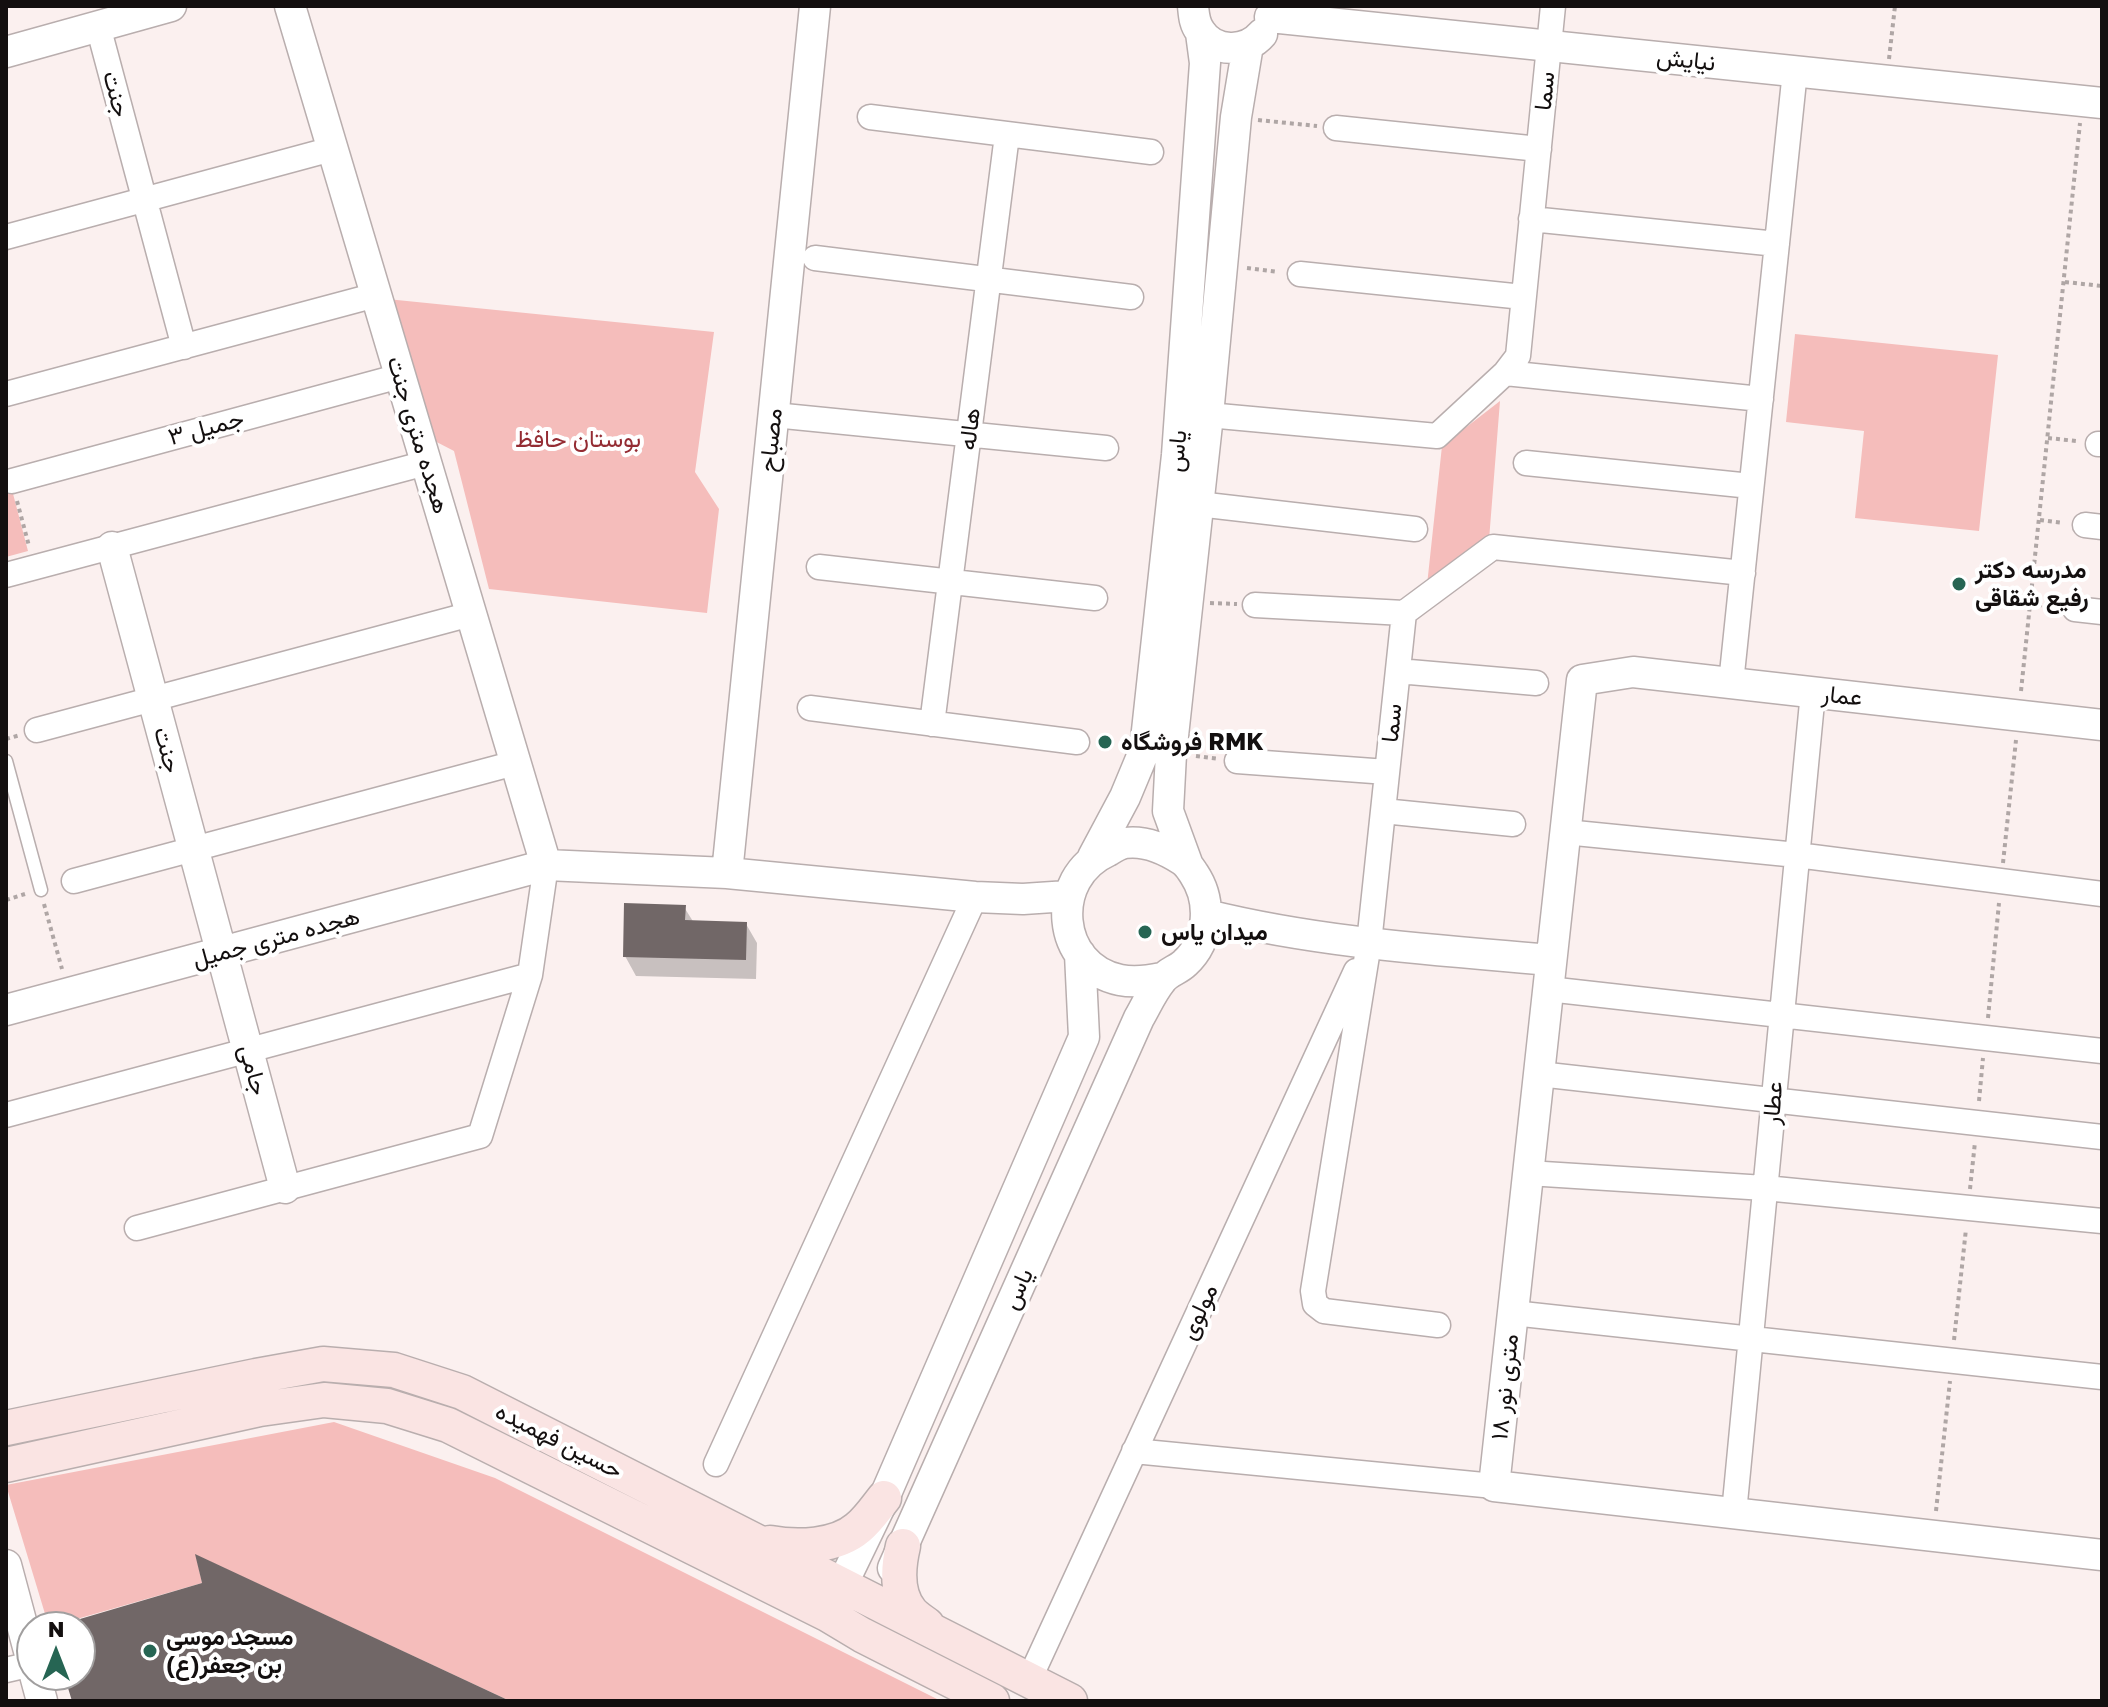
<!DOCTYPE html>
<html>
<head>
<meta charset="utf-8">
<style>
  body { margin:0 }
  #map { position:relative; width:2108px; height:1707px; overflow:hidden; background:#fbf0ef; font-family:"Golos Text",sans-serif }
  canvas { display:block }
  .frame { position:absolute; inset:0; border:8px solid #130f0f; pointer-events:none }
  .north { position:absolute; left:16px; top:1611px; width:80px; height:80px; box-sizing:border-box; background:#fff; border:2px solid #a19f9f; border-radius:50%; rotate:0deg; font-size:22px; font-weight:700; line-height:32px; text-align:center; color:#130f0f }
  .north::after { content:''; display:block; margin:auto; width:28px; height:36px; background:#266553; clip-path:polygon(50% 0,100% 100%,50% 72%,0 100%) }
</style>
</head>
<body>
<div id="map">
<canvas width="2108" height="1707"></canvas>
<div class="frame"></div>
<div class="north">N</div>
</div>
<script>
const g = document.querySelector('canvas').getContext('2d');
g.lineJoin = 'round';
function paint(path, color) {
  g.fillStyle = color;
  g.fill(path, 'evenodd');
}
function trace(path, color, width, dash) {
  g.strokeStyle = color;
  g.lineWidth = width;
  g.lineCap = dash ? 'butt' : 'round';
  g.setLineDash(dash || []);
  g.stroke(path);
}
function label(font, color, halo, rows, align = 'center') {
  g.font = font + ' "Golos Text",Vazirmatn,sans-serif';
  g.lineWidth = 8;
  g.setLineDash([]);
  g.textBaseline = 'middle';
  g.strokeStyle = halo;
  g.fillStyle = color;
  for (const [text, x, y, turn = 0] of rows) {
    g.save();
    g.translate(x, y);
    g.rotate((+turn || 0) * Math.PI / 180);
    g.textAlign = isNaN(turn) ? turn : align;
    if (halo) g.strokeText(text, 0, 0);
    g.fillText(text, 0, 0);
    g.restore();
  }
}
const green = new Path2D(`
  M387,299L714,332L695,472L719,509L707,613L489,589L454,451L425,436Z
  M1795,334L1998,355L1979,531L1855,518L1864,431L1786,422Z
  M1500,401L1489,540L1427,585L1442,446Z
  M6,467L28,551L6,557Z
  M334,1422L495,1478L941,1701H510L196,1555L202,1583L49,1627L6,1485Z`);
const shadow = new Path2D(`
  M684,907L694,923L746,924L757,943L756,979L636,976L625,956Z
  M205,1585L505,1701H74L66,1675H80V1627H60Z`);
const building = new Path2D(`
  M624,903L686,905L685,920L747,922L746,960L623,957Z
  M195,1554L510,1701H72L64,1675H80V1619L202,1583Z`);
const path = new Path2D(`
  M1889,59L1895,6
  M1258,120L1317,126
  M1247,268L1278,272
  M2065,282L2102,286
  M2048,438L2076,441
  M17,501L29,546
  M2040,520L2063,523
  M1210,603L1237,604
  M2030,604L2056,607
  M2021,691L2080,123
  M6,739L20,735
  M1196,756L1219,759
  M2003,863L2016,740
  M6,900L25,894
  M44,904L62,969
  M1988,1018L1999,903
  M1979,1101L1983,1058
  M1970,1189L1975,1142
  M1954,1340L1966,1229
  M1936,1511L1950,1381`);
const service = new Path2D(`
  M6,761L41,890`);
const minor = new Path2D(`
  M98,26L184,347
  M870,117L1151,152
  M1336,128L1539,149
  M1531,219L1777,244
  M6,237L332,149
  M815,258L1131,297
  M1300,274L1523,297
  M1505,373L1761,399
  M6,394L376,295
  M774,415L1106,448
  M1208,415L1437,436L1505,373L1518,356L1553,6
  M2098,444H2102
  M1526,463L1751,486
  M12,481L400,376
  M1198,504L1415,529
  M2085,525L2102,527
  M819,567L1095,598
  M6,575L426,463
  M1255,605L1404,613
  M2075,609L2102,612
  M1398,671L1536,683
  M1731,683L1795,71
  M810,708L1077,742
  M932,724L1007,135
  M37,730L471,614
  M1237,761L1387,772
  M1383,811L1513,824
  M1565,832L1797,855L2102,894
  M74,881L515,763
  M1548,989L2102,1051
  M1539,1074L2102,1137
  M6,1115L530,975
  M1528,1173L1765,1188L2102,1221
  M137,1228L480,1136L530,975L546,865
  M1513,1313L2102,1377
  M1438,1325L1324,1311L1315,1304L1313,1291L1369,943L1404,613L1493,547L1743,573
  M1134,1451L1494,1486
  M716,1464L975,897
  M1734,1513L1813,692
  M6,1670L32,1664
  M1029,1680L1356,971`);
const tertiary = new Path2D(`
  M290,6L546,865
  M1193,6C1194,15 1194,23 1200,31C1214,53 1246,53 1262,34
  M1270,17L2102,103
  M6,52L171,6
  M112,547L285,1188
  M2102,725L1633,672L1582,680L1494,1486L2102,1555
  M1093,857L1125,797L1145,749L1177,455L1205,63L1201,33
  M1187,863L1168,811L1171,754L1208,415L1236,117L1248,45
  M727,873L815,6
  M1207,915C1320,943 1436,950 1551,960
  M6,1010L546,865L727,873L975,897L1023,899L1068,896
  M6,1565L32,1662
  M893,1568L1139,1018C1146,1006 1152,992 1161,981C1167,972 1178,970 1185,963C1210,940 1212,901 1194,874C1190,868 1188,864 1182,860C1165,849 1146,840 1125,843C1119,844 1113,848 1108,851C1048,878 1056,967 1120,980C1135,983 1148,981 1162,978
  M842,1585L884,1498L1084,1037L1080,954
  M35,1675L42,1701`);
const secondary = new Path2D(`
  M6,1428L256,1376L323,1364L394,1370L462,1392L1070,1701
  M6,1465L260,1409L324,1400L387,1406L448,1425L827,1614L862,1635L992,1701
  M770,1543C797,1548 836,1547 858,1528C868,1520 876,1508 884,1498
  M903,1546C898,1567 896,1594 911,1612C915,1617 922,1621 927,1625`);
const markers = [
  [1959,584,8,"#266553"],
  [1105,742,8,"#266553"],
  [1145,932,8,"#266553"],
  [150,1651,8,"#266553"]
];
const streetNames = [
  ["نیایش",1686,60,6],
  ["سما",1545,91,-84],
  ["جنت",116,94,75],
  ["جمیل ۳",206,428,-15],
  ["هاله",970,429,-83],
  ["هجده متری جنت",418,435,73],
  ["مصباح",771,440,-84],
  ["یاس",1177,451,-85],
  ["عمار",1842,696,6],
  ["سما",1392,723,-84],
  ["جنت",167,750,75],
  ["هجده متری جمیل",276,938,-15],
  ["جامی",253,1070,75],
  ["عطار",1773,1103,-85],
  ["یاس",1018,1289,-66],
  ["مولوی",1199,1312,-65],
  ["۱۸ متری نور",1505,1387,-84],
  ["حسین فهمیده",559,1441,27]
];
const parkNames = [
  ["بوستان حافظ",578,439]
];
const poiNames = [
  ["مدرسه دکتر",1975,570],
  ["رفیع شقاقی",1975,598],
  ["فروشگاه RMK",1121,742],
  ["میدان یاس",1161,932],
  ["مسجد موسی",166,1637],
  ["بن جعفر(ع)",166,1665]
];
paint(green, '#f5bdbb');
paint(shadow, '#0003');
paint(building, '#716767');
trace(service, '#b9aeae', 15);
trace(minor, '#b9aeae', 27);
trace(tertiary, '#b9aeae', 33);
trace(secondary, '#b9aeae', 37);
trace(path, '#afa6a5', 4, [4, 4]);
trace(service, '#fff', 12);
trace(minor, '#fff', 24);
trace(tertiary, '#fff', 30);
trace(secondary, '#fae4e3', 34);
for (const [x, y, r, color] of markers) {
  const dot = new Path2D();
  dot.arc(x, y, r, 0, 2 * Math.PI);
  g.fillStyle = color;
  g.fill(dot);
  trace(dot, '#fff', 3);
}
label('24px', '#130f0f', '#fff', streetNames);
label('24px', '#942c33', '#fff', parkNames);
label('bold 24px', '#130f0f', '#fff', poiNames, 'left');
</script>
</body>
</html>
